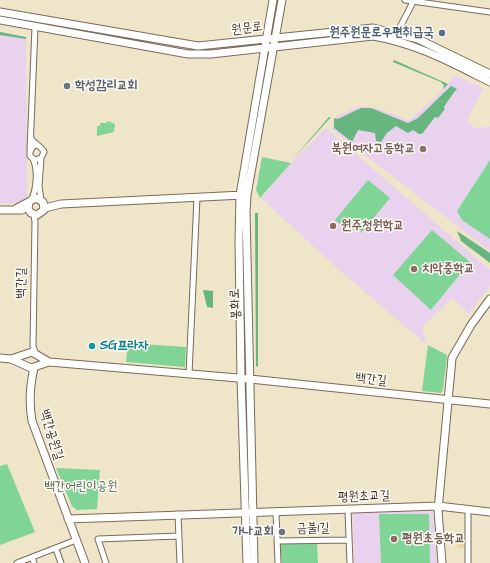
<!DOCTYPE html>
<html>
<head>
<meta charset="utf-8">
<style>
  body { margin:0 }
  canvas { display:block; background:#efe5c8 }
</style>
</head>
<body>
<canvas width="490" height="563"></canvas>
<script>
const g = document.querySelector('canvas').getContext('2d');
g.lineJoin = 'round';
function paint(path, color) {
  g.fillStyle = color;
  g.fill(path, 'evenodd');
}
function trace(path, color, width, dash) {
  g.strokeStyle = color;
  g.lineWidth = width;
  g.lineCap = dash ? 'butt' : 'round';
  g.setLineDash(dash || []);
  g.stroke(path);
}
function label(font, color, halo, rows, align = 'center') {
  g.font = font + ' "Architects Daughter","Poor Story",sans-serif';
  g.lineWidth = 3;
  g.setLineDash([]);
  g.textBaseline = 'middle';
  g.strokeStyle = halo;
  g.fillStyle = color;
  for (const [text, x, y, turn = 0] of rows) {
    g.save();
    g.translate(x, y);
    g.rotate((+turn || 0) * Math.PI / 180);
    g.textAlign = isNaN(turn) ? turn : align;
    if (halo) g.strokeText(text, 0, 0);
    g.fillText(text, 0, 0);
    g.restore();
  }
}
const built = new Path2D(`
  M0,35L26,39L27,198L17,203L0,204Z
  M455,75L483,88L467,121L475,128L490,127V251L331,129L337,116L360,106L379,109L409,120L436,97Z
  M326,128L490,270V286L469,314L453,298L422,327L427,345L337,268L261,198L291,163Z
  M430,511L433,514L437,563H354L353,513Z`);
const green = new Path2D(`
  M108,121L115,124L114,132L97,136V126H100V123H106Z
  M262,157L291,163L260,198L256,190Z
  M490,160V239L462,220L457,211Z
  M368,180L390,198L362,232L356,227L353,230L344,224L342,226L335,220Z
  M432,230L470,262L431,310L393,275Z
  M128,343L186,347L185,367L126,362Z
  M428,345L447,355L443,390L441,393L422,391Z
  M7,464L35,532L0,545V466Z
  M56,468L100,470L97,509L77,510L72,506Z
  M379,514H429L430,563H381Z
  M282,542L317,543L318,563H282L280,545Z`);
const forest = new Path2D(`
  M0,32L26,37V39L0,35Z
  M394,60L448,84L443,89L444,85L441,82L393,62Z
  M451,86L457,89C452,94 448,101 444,107L445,109L438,118L435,117L422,134H419L413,130L408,133L396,126L387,133L381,142L376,141L375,133L358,130L352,142L334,128V118L338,119L361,108H371L408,123L418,118Z
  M329,117H331L292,160Z
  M255,213H258V367L256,366Z
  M457,231L490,253V263L461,241Z
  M203,290L213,291V308L207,307Z`);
const sand = new Path2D(`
  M466,539V548H457V540Z`);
const street = new Path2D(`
  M405,0L490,12
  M397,33L414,0
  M31,138C34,145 41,145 44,152L41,158L35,160L30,156V152L33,146L37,145
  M30,150L35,27
  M41,158L39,186L41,200
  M31,200C37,190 38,169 33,159
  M34,215L35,222L33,346L35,352
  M189,374L197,197
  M348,510L350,563
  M276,512L278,563
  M178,514L180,563
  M277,541L349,540
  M56,549L61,563
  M32,557L34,563
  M17,563L76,540
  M106,563L98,539L179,536
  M468,563V510`);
const secondary = new Path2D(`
  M0,12L198,46L373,28L418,39L490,74
  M0,20L188,54H211L373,36C416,43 452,63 490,82
  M17,208L36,198L43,202L44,210L37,215L31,213L28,209L29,202
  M45,208L61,204L243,195
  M0,210H22
  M0,358L11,359L31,368L49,362L250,379L490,404
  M11,359L32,352L49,362
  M34,368C30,385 29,404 32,421L85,563
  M68,519L438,506L490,512
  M247,563L241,378L239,242L240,195L273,0
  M254,563L246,212L247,195L282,0
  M442,563L438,510L452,358L471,325L490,299`);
const markers = [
  [442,33,4,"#5c6f8a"],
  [67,86,4,"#6b7280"],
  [423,149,4,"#8d6e63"],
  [333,226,4,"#8d6e63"],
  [414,269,4,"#8d6e63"],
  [92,346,4,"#0f9aa8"],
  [282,532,4,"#6b7280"],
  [394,539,4,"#8d6e63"]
];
const streetNames = [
  ["원문로",247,29,-7],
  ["백간길",22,283,-89],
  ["봉화로",236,304,-92],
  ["백간길",371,380,6],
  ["백간공원길",51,435,73],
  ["평원초교길",364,497,-2],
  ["금불1길",313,529,-1]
];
const serviceNames = [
  ["원주원문로우편취급국",434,33]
];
const worshipNames = [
  ["학성감리교회",75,86],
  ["가나교회",274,532,"right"]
];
const educationNames = [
  ["북원여자고등학교",415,149,"right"],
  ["원주청원학교",341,226],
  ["치악중학교",422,269],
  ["평원초등학교",402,539]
];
const cultureNames = [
  ["SG프라자",100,346]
];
const parkNames = [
  ["백간어린이공원",81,487]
];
paint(built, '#e8d2ee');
paint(green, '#80d496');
paint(forest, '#68b67f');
paint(sand, '#eeda9e');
trace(street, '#7a6b5a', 7);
trace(secondary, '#7a6b5a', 9);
trace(street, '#fff', 5);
trace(secondary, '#fff', 7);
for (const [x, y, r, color] of markers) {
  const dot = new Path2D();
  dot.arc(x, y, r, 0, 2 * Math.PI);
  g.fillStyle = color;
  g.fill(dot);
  trace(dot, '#fdfcf7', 1.5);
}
label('13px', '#3b2a1e', '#fdfcf7', streetNames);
label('bold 13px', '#4e5e75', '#fdfcf7', serviceNames, 'right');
label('bold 13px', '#5b616d', '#fdfcf7', worshipNames, 'left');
label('bold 13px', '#785e54', '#fdfcf7', educationNames, 'left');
label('bold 13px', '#0d838f', '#fdfcf7', cultureNames, 'left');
label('13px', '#505d42', '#fdfcf7', parkNames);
</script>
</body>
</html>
